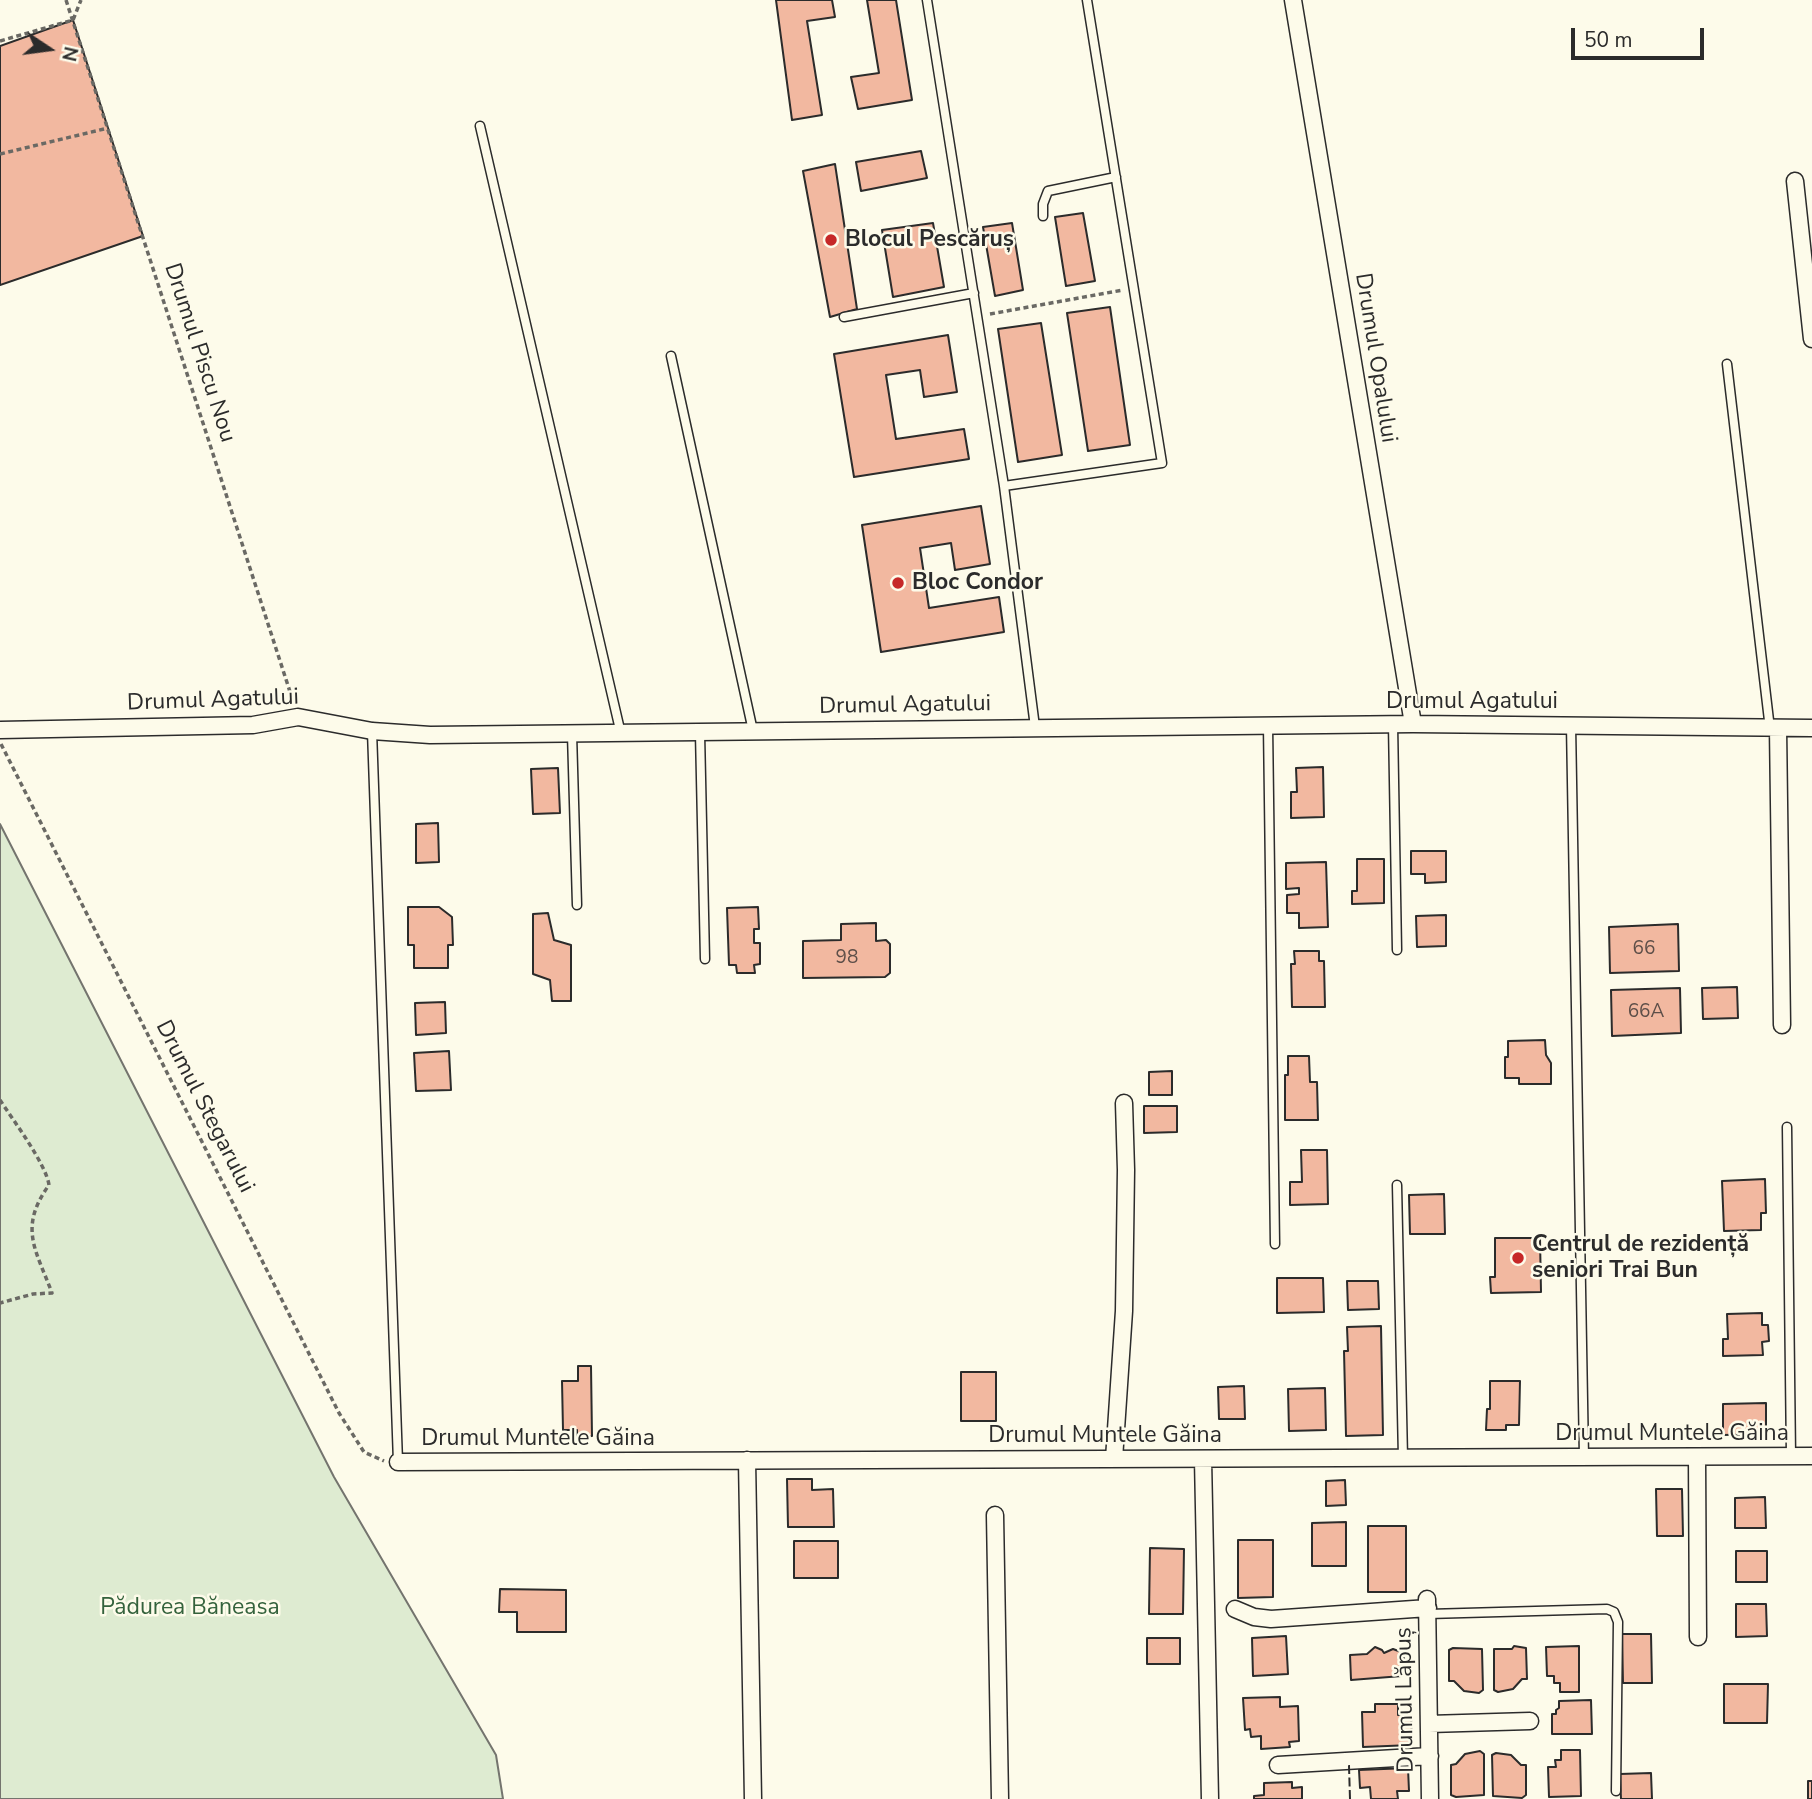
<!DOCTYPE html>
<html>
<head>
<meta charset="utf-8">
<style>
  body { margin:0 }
  #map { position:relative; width:1812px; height:1799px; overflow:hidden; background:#fdfbea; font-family:"Nunito Sans",sans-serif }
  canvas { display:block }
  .north { position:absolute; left:14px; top:14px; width:70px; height:70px; -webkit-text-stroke:5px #fdfbea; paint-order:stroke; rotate:103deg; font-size:19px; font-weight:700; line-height:28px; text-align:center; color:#2b2b2b }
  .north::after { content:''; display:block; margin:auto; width:24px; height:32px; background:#2b2b2b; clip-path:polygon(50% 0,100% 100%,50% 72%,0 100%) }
  .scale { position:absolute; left:1571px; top:28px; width:133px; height:32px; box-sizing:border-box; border:4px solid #2b2b2b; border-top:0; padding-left:9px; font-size:21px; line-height:24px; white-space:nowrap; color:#2b2b2b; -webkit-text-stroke:5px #fdfbea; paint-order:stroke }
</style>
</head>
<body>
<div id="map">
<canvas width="1812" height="1799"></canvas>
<div class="north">N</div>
<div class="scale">50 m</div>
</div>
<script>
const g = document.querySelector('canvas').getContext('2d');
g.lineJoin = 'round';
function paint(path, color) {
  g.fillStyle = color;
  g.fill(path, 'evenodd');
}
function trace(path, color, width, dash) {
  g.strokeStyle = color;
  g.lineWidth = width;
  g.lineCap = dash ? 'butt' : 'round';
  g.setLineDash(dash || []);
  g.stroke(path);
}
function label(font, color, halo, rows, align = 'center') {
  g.font = font + ' "Nunito Sans",sans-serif';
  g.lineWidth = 5;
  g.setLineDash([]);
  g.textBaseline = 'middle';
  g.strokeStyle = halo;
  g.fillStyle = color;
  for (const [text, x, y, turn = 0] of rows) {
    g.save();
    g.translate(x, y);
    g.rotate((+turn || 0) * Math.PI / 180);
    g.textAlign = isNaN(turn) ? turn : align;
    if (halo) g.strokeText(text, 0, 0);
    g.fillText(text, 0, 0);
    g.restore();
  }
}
const green = new Path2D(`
  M0,824L334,1477L496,1755L503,1799H0Z`);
const building = new Path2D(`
  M776,0H832L835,17L807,21L822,115L792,120Z
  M867,0H896L912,100L858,109L851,77L879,73Z
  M73,20L143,236L0,285V46Z
  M921,151L927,178L861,191L856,162Z
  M835,164L857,309L830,317L803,171Z
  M1083,213L1095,281L1066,286L1055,217Z
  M933,223L944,287L893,297L882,230Z
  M1012,223L1023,290L995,296L983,227Z
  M1110,307L1130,445L1088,451L1067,313Z
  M1041,323L1062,455L1018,462L998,329Z
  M948,335L957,392L924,397L920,370L886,375L896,439L964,429L969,459L854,477L834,354Z
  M981,506L990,564L955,570L951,543L920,548L929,608L999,597L1004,632L881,652L862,525Z
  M1323,767L1324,817L1291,818V792H1297L1296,768Z
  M558,768L560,813L533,814L531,769Z
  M438,823L439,862L416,863V824Z
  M1411,851H1446V882L1425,883V874H1411Z
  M1357,859H1384V903L1352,904V891H1357Z
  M1326,862L1328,927L1299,928V913H1287V895L1299,894V888L1286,889V863Z
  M408,907H439L452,917L453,945H448V968H414V945H408Z
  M758,907L759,929H754V943H760V964L754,965L755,973H737L736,965H729L727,908Z
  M548,913L554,940L571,945V1001H552L550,980L533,974V914Z
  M1446,915V946L1417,947L1416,916Z
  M876,923V941L886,940L890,944V973L885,977L803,978V941L841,940V924Z
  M1678,924L1679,971L1610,973L1609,927Z
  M1294,951H1319V961H1324L1325,1007H1292L1291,964H1295Z
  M1737,987L1738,1018L1703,1019L1702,988Z
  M1680,988L1681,1033L1612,1036L1611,990Z
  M445,1002L446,1033L416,1035L415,1003Z
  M1545,1040L1546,1055L1551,1063V1084H1519V1078H1505V1057H1508V1041Z
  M449,1051L451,1090L416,1091L414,1053Z
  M1288,1056H1309L1310,1082H1317L1318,1120H1285V1075H1288Z
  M1172,1071V1095H1149V1072Z
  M1144,1106H1177V1132L1144,1133Z
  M1301,1150H1327L1328,1204L1290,1205V1182H1302Z
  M1765,1179L1766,1213H1761V1230L1724,1231L1722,1181Z
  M1444,1194L1445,1234H1410L1409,1195Z
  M1495,1238H1540L1541,1292L1491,1293L1490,1277H1495Z
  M1277,1278H1323L1324,1312L1277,1313Z
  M1347,1281H1378L1379,1309L1348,1310Z
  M1762,1313V1325H1768L1769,1341L1762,1342L1763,1355L1723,1356V1339H1728L1727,1314Z
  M1381,1326L1383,1435L1346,1436L1344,1351H1348L1347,1327Z
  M578,1366H591L592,1436L577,1437V1430H563L562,1381H578Z
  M961,1372H996V1421H961Z
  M1490,1381H1520L1519,1425H1506V1430H1486L1487,1409H1490Z
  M1244,1386L1245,1419H1219L1218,1387Z
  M1325,1388L1326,1430L1289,1431L1288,1389Z
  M1766,1403V1434L1723,1435V1404Z
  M787,1479H812V1490L833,1489L834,1527H788Z
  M1345,1480L1346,1505L1326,1506V1481Z
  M1656,1489H1682L1683,1536H1657Z
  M1765,1497L1766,1528H1735V1498Z
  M1346,1522V1566H1312V1523Z
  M1368,1526H1406V1592H1368Z
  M1238,1540H1273V1597L1238,1598Z
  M794,1541H838V1578H794Z
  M1150,1548L1184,1549L1183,1614H1149Z
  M1736,1551H1767V1582H1736Z
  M500,1589L566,1590V1632H517V1612H499Z
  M1736,1604H1766L1767,1636L1736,1637Z
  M1622,1634H1651L1652,1683H1623Z
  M1286,1636L1288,1674L1253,1676L1252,1638Z
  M1147,1638H1180V1664H1147Z
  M1514,1646L1526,1648L1527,1679H1522L1513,1689L1498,1692L1494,1690V1649H1512Z
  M1579,1646V1692H1560V1683H1554V1676H1547L1546,1647Z
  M1375,1647L1382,1650L1384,1653L1393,1649L1401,1652L1405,1661L1402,1676L1351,1680L1350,1655L1367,1654Z
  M1453,1648L1482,1649L1483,1690L1479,1693L1464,1691L1454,1681H1449V1650Z
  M1724,1684H1768L1767,1723H1724Z
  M1280,1697V1707L1298,1706L1299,1741L1289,1742L1290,1747L1261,1749V1736L1251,1737L1250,1729L1245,1730L1243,1698Z
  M1591,1700L1592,1734H1552V1714H1556V1710L1559,1708V1701Z
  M1375,1704H1398V1715H1411L1412,1745L1363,1747L1362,1712H1375Z
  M1561,1750H1580L1581,1796L1549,1797L1548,1767H1556L1555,1760H1561Z
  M1480,1751L1484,1754V1795L1456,1797L1451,1795V1765L1456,1764L1465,1754Z
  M1496,1753L1511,1755L1521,1765H1526V1795L1522,1798L1493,1796L1492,1755Z
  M1408,1768L1409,1791H1397L1398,1799H1371L1370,1787L1360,1788L1359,1770Z
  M1651,1773L1652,1799H1621L1620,1774Z
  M1808,1781H1812V1799H1808Z
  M1292,1782V1788L1302,1787V1799H1254V1796L1264,1795V1783Z`);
const path = new Path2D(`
  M66,0L293,701
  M0,41L73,20L81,0
  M0,154L108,128
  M990,314L1123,290
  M1,744L339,1413L364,1452L384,1461
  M0,1100C13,1120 46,1164 49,1185C18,1228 36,1250 52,1293L33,1294L0,1303`);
const service = new Path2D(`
  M927,0L1004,486L1035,727
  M480,126L621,734
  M1043,216V204L1048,191L1116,177
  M844,317L974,293
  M671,356L753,731
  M1727,364L1770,729
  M1004,486L1162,463L1087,0
  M1393,724L1397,950
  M1268,725L1275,1244
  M1571,725L1584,1457
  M372,731L398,1462
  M700,733L705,959
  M572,734L577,905
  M1787,1127L1791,1456
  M1397,1185L1403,1458
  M1428,1614L1607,1609L1614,1612L1618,1622L1616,1791`);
const minor = new Path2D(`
  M1293,0L1413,724
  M1795,181L1812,339
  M1778,728L1782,1025
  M0,730L253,725L298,717L372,731L430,735L1413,724L1812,728
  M1697,1457L1698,1637
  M1114,1459L1124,1311L1126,1170L1124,1103
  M1203,1459L1210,1799
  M747,1460L753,1799
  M398,1462L1812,1456
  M995,1515L1000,1799
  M1427,1599L1430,1799
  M1235,1609L1254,1617L1271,1619L1428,1608
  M1429,1724L1530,1721
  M1278,1765L1430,1756`);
const fence = new Path2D(`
  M1350,1799L1349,1766H1353`);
const markers = [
  [831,240,7,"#c62828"],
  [898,583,7,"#c62828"],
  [1518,1258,7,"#c62828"]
];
const numberNames = [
  ["66",1644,949],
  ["98",847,958],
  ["66A",1646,1012]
];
const poiNames = [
  ["Blocul Pescăruș",845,240],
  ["Bloc Condor",912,583],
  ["Centrul de rezidență",1532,1245],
  ["seniori Trai Bun",1532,1271]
];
const streetNames = [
  ["Drumul Piscu Nou",199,353,72],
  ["Drumul Opalului",1375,358,81],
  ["Drumul Agatului",213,701,-2],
  ["Drumul Agatului",1472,702],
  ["Drumul Agatului",905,706,-1],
  ["Drumul Stegarului",204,1107,63],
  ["Drumul Muntele Găina",1672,1434],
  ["Drumul Muntele Găina",1105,1436],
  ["Drumul Muntele Găina",538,1439],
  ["Drumul Lăpuș",1406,1700,-91]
];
const parkNames = [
  ["Pădurea Băneasa",190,1608]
];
paint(green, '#deebd1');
trace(green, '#74746e', 2);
paint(building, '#f2b8a0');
trace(building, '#2b2b2b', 2);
trace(service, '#2b2b2b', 11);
trace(minor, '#2b2b2b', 19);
trace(path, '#6a6964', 3.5, [5, 3.5]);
trace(service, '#fdfbea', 8);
trace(minor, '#fdfbea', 16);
trace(fence, '#2b2b2b', 2, [9, 3.5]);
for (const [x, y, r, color] of markers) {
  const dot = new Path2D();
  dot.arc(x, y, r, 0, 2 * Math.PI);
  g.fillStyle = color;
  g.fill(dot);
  trace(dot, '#fdfbea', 2.5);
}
label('19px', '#5d4e48', null, numberNames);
label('bold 23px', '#2b2b2b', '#fdfbea', poiNames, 'left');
label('23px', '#2b2b2b', '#fdfbea', streetNames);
label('23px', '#34623c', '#fdfbea', parkNames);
</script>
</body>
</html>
